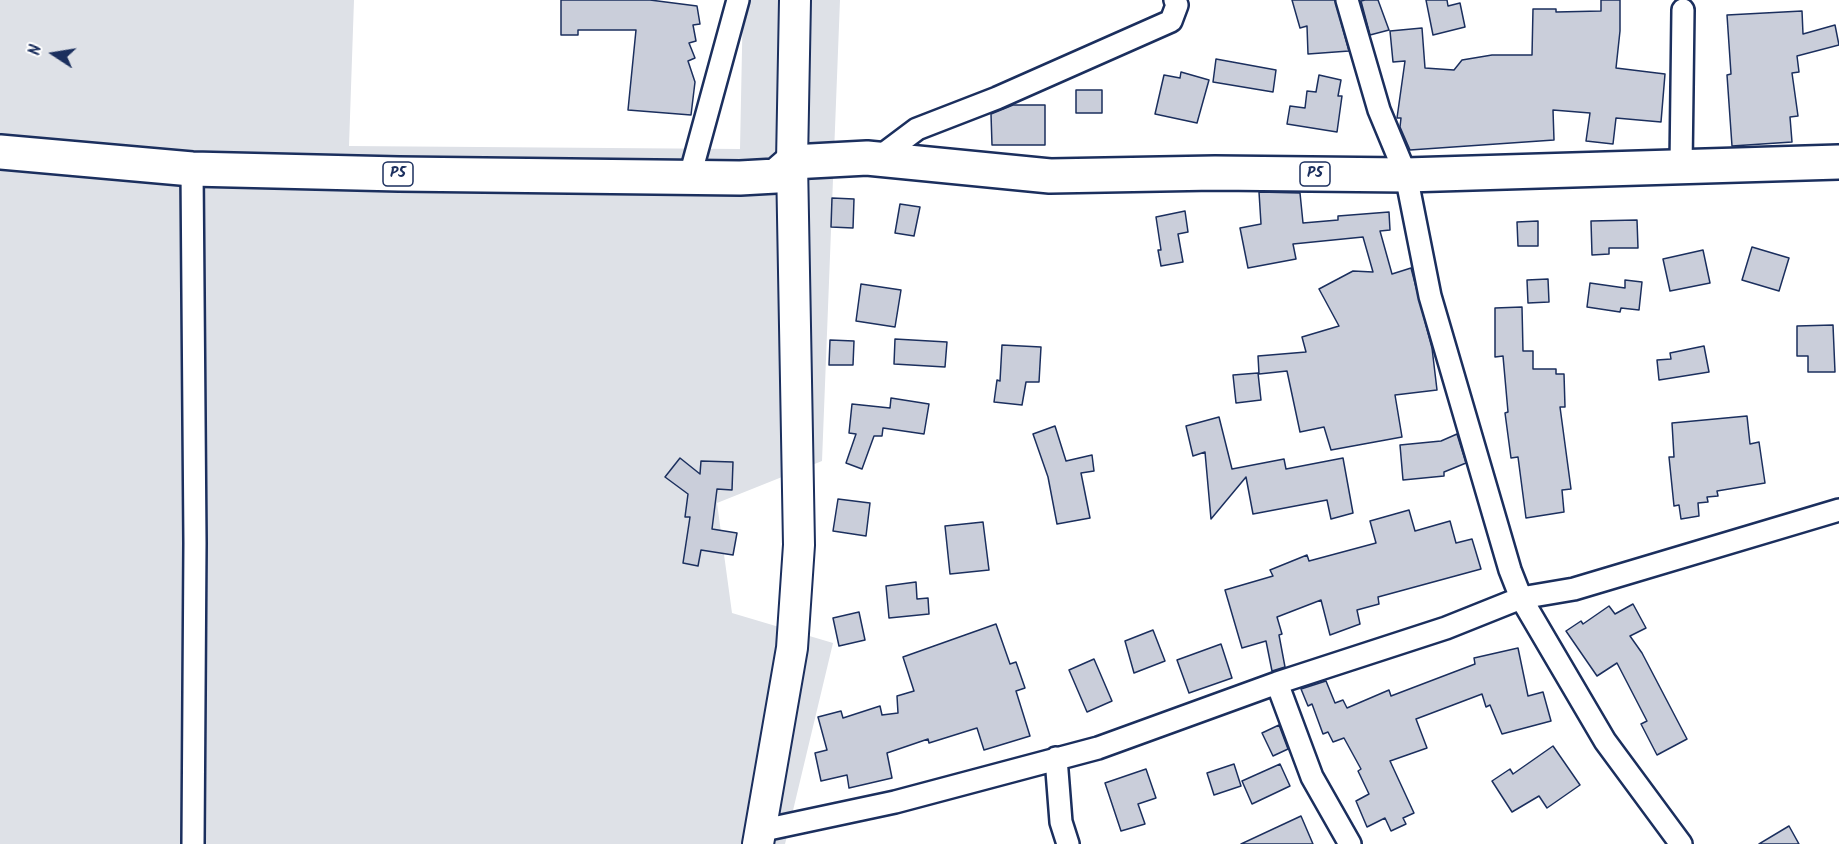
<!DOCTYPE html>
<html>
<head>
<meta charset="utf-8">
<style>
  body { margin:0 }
  #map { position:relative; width:1839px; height:844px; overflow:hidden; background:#fff; font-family:Kalam,sans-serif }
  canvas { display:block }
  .north { position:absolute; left:24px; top:24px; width:60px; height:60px; -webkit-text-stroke:4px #fff; paint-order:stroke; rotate:282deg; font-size:16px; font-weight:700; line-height:24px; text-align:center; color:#1b2f5e }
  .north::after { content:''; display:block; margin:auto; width:21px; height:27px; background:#1b2f5e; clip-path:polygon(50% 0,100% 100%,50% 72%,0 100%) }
</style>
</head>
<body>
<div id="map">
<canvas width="1839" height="844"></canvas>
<div class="north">N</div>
</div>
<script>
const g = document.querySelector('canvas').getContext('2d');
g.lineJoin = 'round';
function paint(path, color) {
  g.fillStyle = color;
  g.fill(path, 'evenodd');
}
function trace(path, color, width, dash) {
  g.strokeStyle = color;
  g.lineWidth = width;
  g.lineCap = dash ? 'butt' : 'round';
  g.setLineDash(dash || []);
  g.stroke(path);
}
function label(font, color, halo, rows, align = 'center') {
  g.font = font + ' Kalam,sans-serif';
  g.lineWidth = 5;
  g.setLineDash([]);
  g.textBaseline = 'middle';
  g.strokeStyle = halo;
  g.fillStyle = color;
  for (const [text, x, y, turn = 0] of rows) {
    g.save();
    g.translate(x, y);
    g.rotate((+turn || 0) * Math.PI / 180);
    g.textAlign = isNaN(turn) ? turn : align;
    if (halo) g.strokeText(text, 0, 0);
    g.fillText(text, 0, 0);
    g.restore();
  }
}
const green = new Path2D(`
  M0,0H354L349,146L740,149L743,0H840L822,461L717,503L732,613L833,643L785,844H0Z`);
const building = new Path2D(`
  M561,0H650L697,6L700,24L693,25L696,41L689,43L695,58L688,61L695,82L691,115L628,110L636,30H578V35H561Z
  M1292,0H1335L1349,51L1308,54L1307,26L1300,28Z
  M1365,0H1378L1389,30L1370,35L1361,1Z
  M1426,0H1447L1448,6L1460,3L1465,27L1433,35Z
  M1601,0H1620V31L1616,68L1665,74L1661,122L1616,118L1613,144L1586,141L1590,113L1553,110L1554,140L1410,150L1400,127L1401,118H1397L1405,61L1393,62L1390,31L1422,28L1425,68L1454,70L1462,60L1492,55H1532L1533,9H1556V12L1601,11Z
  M1802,11L1803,34L1835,25L1839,45L1797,56L1799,72L1792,73L1798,116L1790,117L1792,142L1732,146L1727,75L1731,74L1727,15Z
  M1216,59L1276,70L1273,92L1213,82Z
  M1181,72L1209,80L1197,123L1155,114L1164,75L1180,78Z
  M1319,75L1341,80L1338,96H1342L1337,132L1287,124L1290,106L1305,108L1307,91L1316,92Z
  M1076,90H1102V113H1076Z
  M1013,105H1045V145H992L991,114Z
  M1259,192L1300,193L1303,223L1338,220V216L1389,212L1390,230L1380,231L1392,274L1411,268L1432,348L1437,390L1395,395L1402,437L1331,450L1324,427L1300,432L1287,371L1259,374L1258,356L1306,352L1302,337L1339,326L1319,289L1353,271L1373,272L1363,237L1293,244L1296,259L1248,268L1240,228L1261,224Z
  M832,198L854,199L853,228L831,227Z
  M900,204L920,207L914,236L895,233Z
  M1185,211L1188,232L1178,234L1183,262L1161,266L1158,250H1161L1156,217Z
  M1637,220L1638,248H1609V254L1592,255L1591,221Z
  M1538,221V246H1518L1517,222Z
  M1752,247L1789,258L1779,291L1742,280Z
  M1703,250L1710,283L1670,291L1663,259Z
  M1548,279L1549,302L1528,303L1527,280Z
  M1625,280L1642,282L1639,310L1621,308L1620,312L1587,307L1590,283L1625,288Z
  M861,284L901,290L895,327L856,321Z
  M1522,307L1523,351H1533V369H1556V374H1564L1565,407H1560L1571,489L1562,490L1564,512L1526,518L1518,457L1511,458L1505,413L1508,412L1503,356L1495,357V308Z
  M1833,325L1835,372H1808V356H1797V326Z
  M895,339L947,342L945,367L894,364Z
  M830,340L854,341L853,365H829Z
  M1002,345L1041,347L1039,382H1026L1022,405L994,402L997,380L1000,381Z
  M1704,346L1709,372L1659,380L1657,360L1671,359L1670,353Z
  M1258,373L1261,400L1236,403L1233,375Z
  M891,398L929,404L924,434L883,428L882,436H874L862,469L846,463L856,434L849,433L852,404L890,408Z
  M1747,416L1750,444L1759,442L1765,483L1717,491L1718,496L1707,497L1708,502L1698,503L1699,516L1681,519L1679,505L1674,506L1669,457H1674L1672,423Z
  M1219,417L1232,469L1284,459L1286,469L1343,458L1353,513L1331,519L1327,500L1253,514L1246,477L1211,519L1205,452L1193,456L1186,426Z
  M1055,426L1066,461L1092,455L1094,471L1081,473L1090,518L1057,524L1048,477L1033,434Z
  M1457,434L1466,463L1444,472V476L1403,480L1400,445L1441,441Z
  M680,458L700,474L701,461L733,462L732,490L717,489L712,529L737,533L733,555L701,550L698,566L683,563L690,517H685L688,494L665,477Z
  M838,499L870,503L866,536L833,531Z
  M1409,510L1415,531L1450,521L1456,543L1472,539L1481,569L1378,597L1379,604L1357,610L1360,624L1330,635L1321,600L1277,617L1282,634L1279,635L1285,667L1272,671L1266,641L1242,648L1225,590L1273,576L1270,570L1307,555L1309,561L1376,543L1370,521Z
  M983,522L989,570L950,574L945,526Z
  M916,582L917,599L928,598L929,614L889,618L886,586Z
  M1633,604L1646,628L1630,636L1642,653L1687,739L1657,755L1641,724L1647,721L1617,663L1597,676L1566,631L1581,621L1583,624L1609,606L1615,614Z
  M859,612L865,640L839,646L833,618Z
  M996,624L1010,664L1016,662L1025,688L1016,691L1030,736L984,750L977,728L929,743L928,739L887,753L892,778L849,788L847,775L821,781L815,753L827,750L818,717L841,711L843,718L880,706L882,715L898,713L897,696L914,691L903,657Z
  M1153,630L1165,661L1134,673L1125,641Z
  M1221,644L1232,678L1189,693L1177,660Z
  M1518,648L1528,696L1543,692L1551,721L1502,734L1490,705L1486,707L1482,694L1416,719L1427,748L1390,761L1414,813L1403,818L1406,824L1391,831L1385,818L1367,827L1356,801L1369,794L1358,771L1361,769L1344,738L1333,742L1328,732L1323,734L1312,704L1308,706L1301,689L1326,681L1335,703L1343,700L1347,708L1389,690L1391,696L1475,664L1474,658Z
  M1094,659L1112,701L1087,712L1069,670Z
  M1279,725L1288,749L1273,756L1262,733Z
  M1553,746L1580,785L1547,808L1539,796L1512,812L1492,781L1510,769L1513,774Z
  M1234,764L1241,786L1214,795L1207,773Z
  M1280,764L1290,786L1252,804L1242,781Z
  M1146,769L1156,798L1138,804L1145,824L1121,831L1105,783Z
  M1301,816L1313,844H1241Z
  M1789,826L1799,844H1759Z`);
const street = new Path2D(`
  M1347,0L1379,110L1406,175L1430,296L1510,570L1521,598L1605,741L1681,844
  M871,157L885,153L917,129L997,98L1171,21L1177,5L1175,0
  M1681,167L1683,10
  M192,169L195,543L193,844
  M690,176L738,0
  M1277,683L1312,777L1350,844
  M1056,758L1061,822L1068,844
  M759,831L895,802L1098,748L1277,683L1446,628L1521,598L1574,589L1839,510`);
const secondary = new Path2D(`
  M758,844L792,648L799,545L792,162L795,0`);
const primary = new Path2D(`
  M0,152L192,169L399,174L740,178L776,176L792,162L867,158L1050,176L1215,173L1406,175L1839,162`);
const shields = [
  [398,174,30],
  [1315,174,30]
];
const shieldNames = [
  ["P5",398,174],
  ["P5",1315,174]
];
paint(green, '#dee1e7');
paint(building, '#caceda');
trace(building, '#1b2f5e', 1.5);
trace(street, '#1b2f5e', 26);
trace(secondary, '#1b2f5e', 34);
trace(primary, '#1b2f5e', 38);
trace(street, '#fff', 21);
trace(secondary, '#fff', 30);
trace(primary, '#fff', 33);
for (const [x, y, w] of shields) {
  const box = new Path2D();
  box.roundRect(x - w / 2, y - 12, w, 24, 4.5);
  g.fillStyle = '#fff';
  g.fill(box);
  trace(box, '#1b2f5e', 1.5);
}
label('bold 15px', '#1b2f5e', null, shieldNames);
</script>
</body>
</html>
